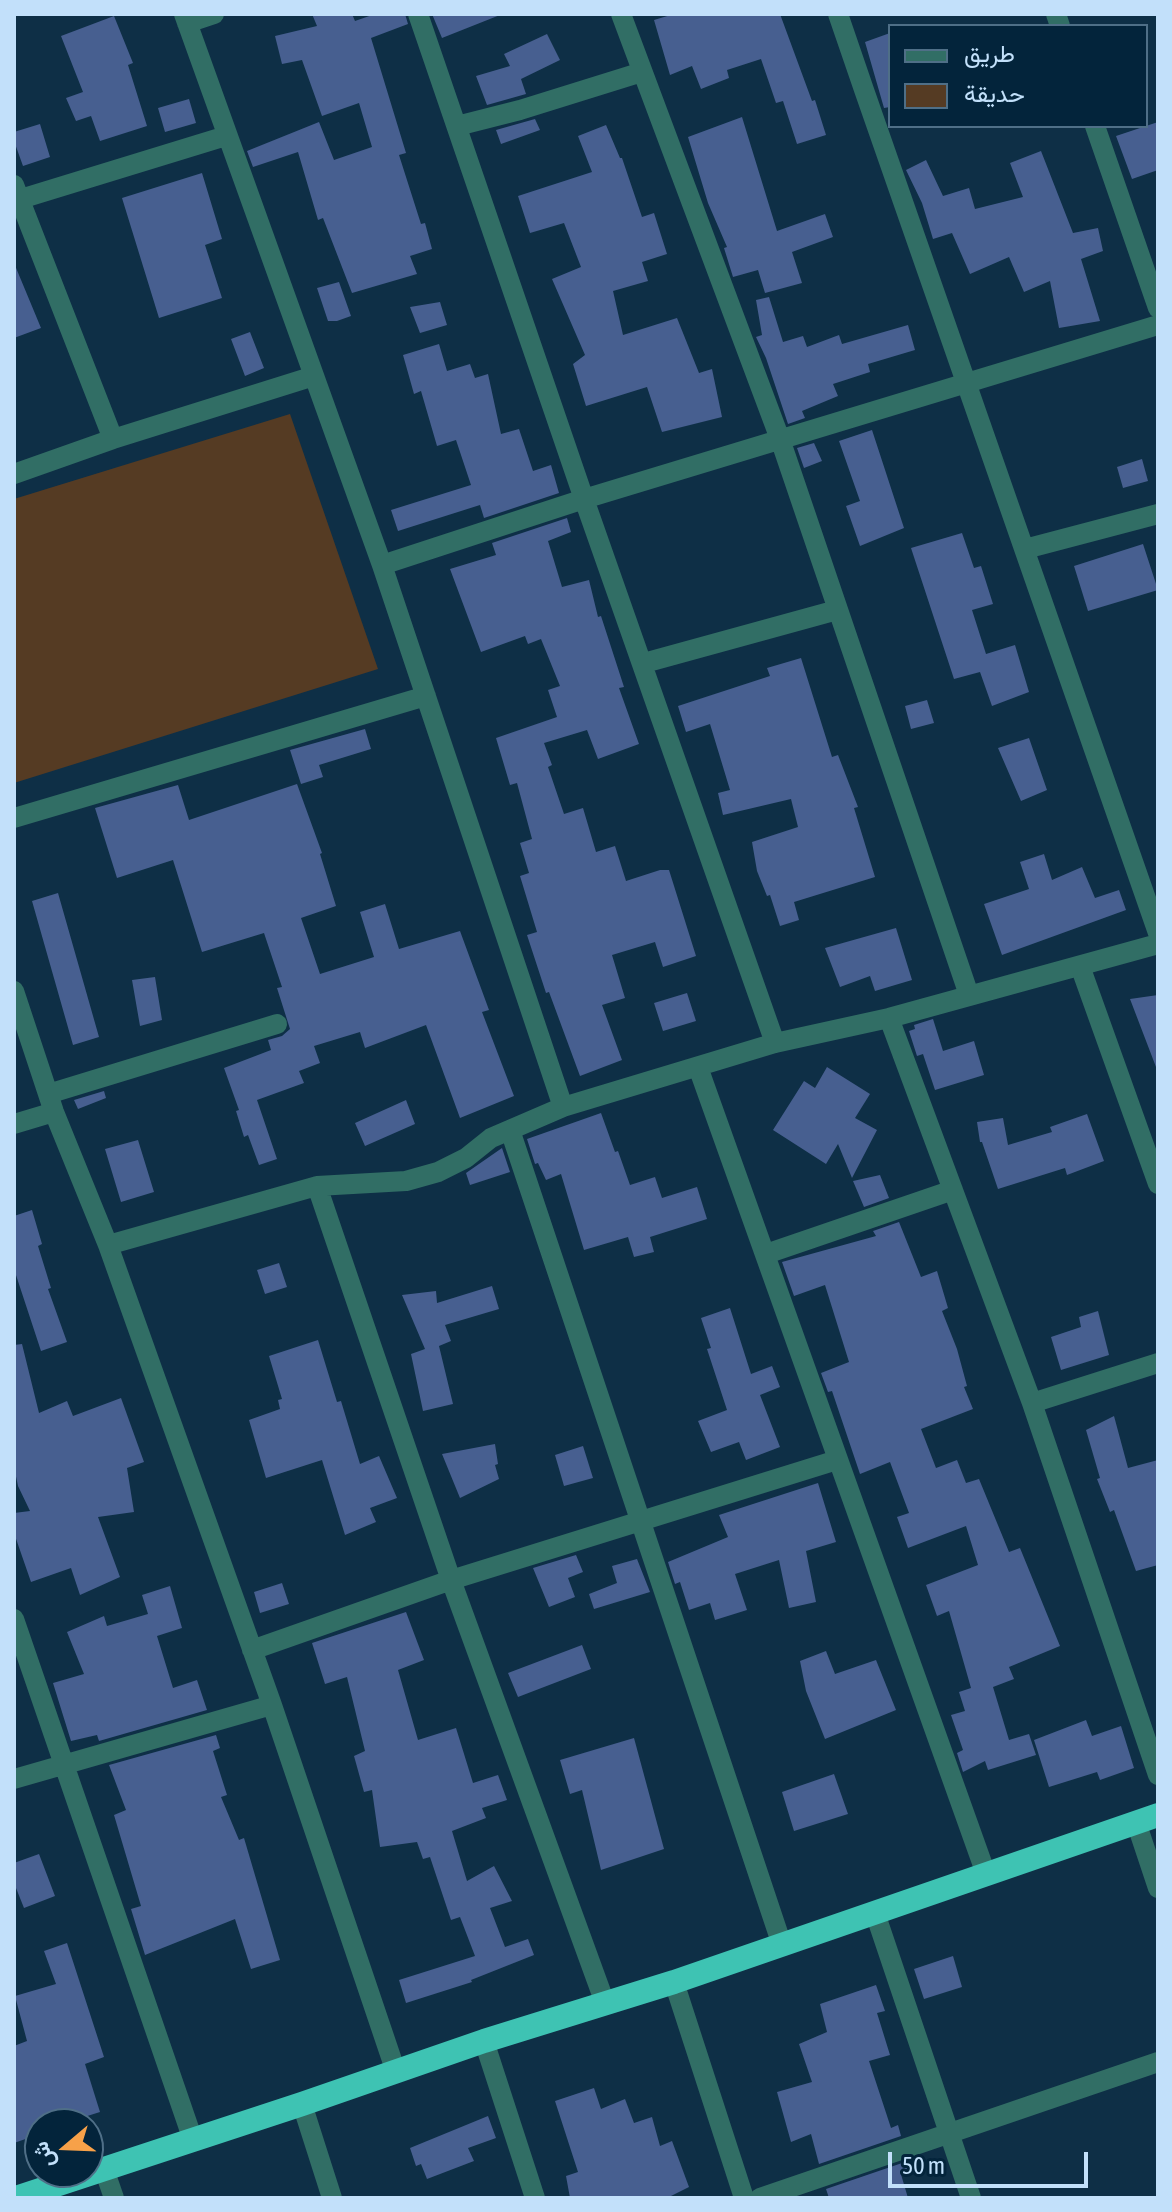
<!DOCTYPE html>
<html>
<head>
<meta charset="utf-8">
<style>
  body { margin:0 }
  #map { position:relative; width:1172px; height:2212px; overflow:hidden; background:#0e2f46; font-family:"Asap Condensed",Vazirmatn,sans-serif }
  canvas { display:block }
  .frame { position:absolute; inset:0; border:16px solid #c2e0fa; pointer-events:none }
  .legend { position:absolute; left:888px; top:24px; width:260px; height:104px; box-sizing:border-box; background:#03243b; border:2px solid #4f6f87; margin:0; padding:10px 14px; list-style:none; font-size:24px; color:#c2e0fa }
  .legend li { display:flex; align-items:center; gap:16px; height:40px }
  .legend b { width:40px; border:2px solid #4f6f87 }
  .north { position:absolute; left:24px; top:2108px; width:80px; height:80px; box-sizing:border-box; background:#03243b; border:2px solid #4f6f87; border-radius:50%; rotate:251deg; font-size:22px; font-weight:700; line-height:32px; text-align:center; color:#c2e0fa }
  .north::after { content:''; display:block; margin:auto; width:28px; height:36px; background:#f7a149; clip-path:polygon(50% 0,100% 100%,50% 72%,0 100%) }
  .scale { position:absolute; left:888px; top:2152px; width:200px; height:36px; box-sizing:border-box; border:4px solid #c2e0fa; border-top:0; padding-left:10px; font-size:24px; line-height:28px; white-space:nowrap; color:#c2e0fa; -webkit-text-stroke:6px #03243b; paint-order:stroke }
</style>
</head>
<body>
<div id="map">
<canvas width="1172" height="2212"></canvas>
<div class="frame"></div>
<ul class="legend">
<li><b style="height:10px;background:#316e65"></b>طريق</li>
<li><b style="height:22px;background:#553b23"></b>حديقة</li>
</ul>
<div class="north">ش</div>
<div class="scale">50 m</div>
</div>
<script>
const g = document.querySelector('canvas').getContext('2d');
g.lineJoin = 'round';
function paint(path, color) {
  g.fillStyle = color;
  g.fill(path, 'evenodd');
}
function trace(path, color, width, dash) {
  g.strokeStyle = color;
  g.lineWidth = width;
  g.lineCap = dash ? 'butt' : 'round';
  g.setLineDash(dash || []);
  g.stroke(path);
}
const green = new Path2D(`
  M290,414L378,669L14,783V499Z`);
const building = new Path2D(`
  M312,14H352L355,21L375,14H405L408,24L371,38L406,153L399,155L421,224L425,223L432,249L410,256L417,274L352,293L323,218L318,220L298,152L253,167L247,151L319,122L334,160L372,147L359,103L322,116L302,60L282,64L275,36L317,26Z
  M432,14H500V15L442,38Z
  M674,14H780L812,101L815,100L826,135L797,144L783,101L776,103L761,59L727,70L729,78L701,89L692,66L670,75L654,20Z
  M114,16L133,63L128,65L147,126L100,141L91,116L76,121L66,98L83,92L61,36Z
  M890,33V107L884,108L865,42Z
  M547,34L560,60L521,79L526,94L487,105L476,76L510,66L504,54Z
  M189,99L196,123L165,132L158,108Z
  M742,117L777,231L825,214L833,237L792,252L802,283L765,293L758,270L733,277L724,248L727,247L708,203L688,137Z
  M535,119L540,130L501,144L496,130Z
  M1158,122V170L1132,179L1116,136Z
  M40,124L50,157L23,166L14,141V132Z
  M606,125L620,158H622L642,217L654,213L667,254L642,262L648,281L613,291L623,335L677,318L699,373L712,369L722,417L662,432L647,387L586,406L573,364L585,355L552,279L581,267L564,223L530,233L518,196L592,172L578,136Z
  M1041,151L1073,233L1098,228L1103,251L1081,259L1100,321L1059,328L1050,281L1024,292L1009,257L970,274L952,233L933,239L922,203L906,170L926,160L943,196L969,188L975,209L1023,197L1010,163Z
  M202,173L222,239L205,245L222,298L159,318L122,198Z
  M14,263L41,328L14,338Z
  M339,282L351,316L337,321H328L317,288Z
  M769,297L783,342L803,336L807,347L839,335L842,344L908,325L915,350L868,364L870,372L833,384L838,396L802,411L805,418L788,424L766,358L756,337L762,335L756,300Z
  M440,302L447,325L420,333L410,307Z
  M250,332L264,368L245,376L231,339Z
  M439,344L447,371L470,364L475,378L488,374L501,434L519,429L533,471L551,465L559,493L484,518L480,505L398,531L391,510L471,485L456,440L437,446L421,391L414,394L403,355Z
  M872,430L904,528L860,546L846,506L860,501L839,441Z
  M814,443L822,461L804,468L797,448Z
  M1142,459L1148,481L1123,488L1117,467Z
  M567,518L571,532L548,541L562,587L589,580L598,617L601,616L624,687L619,688L639,744L598,759L587,730L544,743L552,765L548,767L564,814L583,808L596,852L615,846L626,881L660,870H669L696,956L663,967L655,942L612,955L625,998L602,1005L622,1060L580,1076L549,992L546,993L527,935L537,932L520,876L529,873L520,843L532,839L517,783L510,785L496,738L557,717L548,690L560,686L541,639L528,644L525,636L481,652L450,569L496,555L492,543Z
  M962,533L974,568L981,566L993,604L972,610L986,654L1015,645L1029,692L992,706L980,672L954,679L911,548Z
  M1143,544L1158,590L1088,611L1074,566Z
  M801,658L832,757L838,755L858,807L854,808L875,877L794,902L799,920L780,926L770,895L767,896L757,871L752,842L798,827L791,799L723,815L718,793L730,790L710,724L686,732L678,706L770,676L767,668Z
  M927,700L934,723L911,729L905,706Z
  M365,729L371,749L319,765L323,777L301,784L290,750Z
  M1029,738L1047,790L1021,801L998,748Z
  M297,784L322,853L320,854L336,906L301,918L320,974L374,957L360,912L385,904L399,949L460,931L489,1010L482,1012L514,1096L460,1118L426,1025L365,1048L360,1032L314,1046L320,1063L299,1071L304,1083L257,1100L277,1159L259,1165L248,1135L244,1137L236,1111L239,1110L224,1068L271,1050L268,1040L282,1036L290,1029L277,988L282,987L264,933L202,952L173,860L117,878L95,808L178,785L189,820Z
  M1044,854L1052,880L1082,867L1095,898L1119,890L1126,910L1002,955L984,904L1029,889L1020,862Z
  M58,893L99,1037L73,1045L32,901Z
  M896,928L912,980L875,991L870,976L840,987L825,948Z
  M155,977L162,1020L140,1026L132,980Z
  M687,993L696,1021L663,1031L654,1003Z
  M1158,995V1067H1156L1130,999Z
  M933,1019L943,1051L974,1041L984,1075L935,1090L923,1054L917,1056L909,1031L915,1029L914,1025Z
  M827,1067L870,1094L855,1118L877,1130L852,1178L838,1144L826,1164L773,1130L804,1081L815,1088Z
  M104,1091L106,1098L78,1109L74,1100Z
  M406,1100L415,1124L365,1146L355,1123Z
  M601,1113L615,1152L618,1151L630,1185L655,1177L662,1198L697,1187L707,1219L650,1237L654,1252L634,1257L628,1237L584,1250L561,1174L546,1180L538,1163L535,1164L527,1139Z
  M1087,1114L1104,1161L1067,1175L1065,1168L998,1189L982,1142H980L977,1122L1003,1118L1008,1145L1052,1132L1050,1127Z
  M138,1140L154,1192L121,1202L105,1149Z
  M502,1148L510,1172L470,1185L466,1173Z
  M880,1175L889,1198L864,1207L853,1181Z
  M32,1210L42,1244L38,1246L51,1288L48,1289L67,1342L41,1351L14,1269V1216Z
  M899,1222L921,1277L937,1271L948,1308L942,1311L957,1349L967,1386L964,1387L973,1409L921,1429L936,1468L957,1460L966,1483L979,1479L1009,1552L1020,1548L1060,1646L1009,1667L1014,1679L993,1687L1009,1740L1029,1734L1036,1755L988,1770L985,1761L963,1772L957,1753L963,1750L951,1715L965,1711L959,1692L971,1688L949,1611L937,1616L926,1585L978,1565L966,1526L908,1548L897,1517L909,1513L890,1462L860,1474L832,1391L828,1392L821,1373L849,1362L825,1285L794,1296L782,1262L876,1236L873,1231Z
  M279,1263L287,1287L265,1294L257,1270Z
  M492,1286L499,1309L445,1325L451,1341L439,1346L453,1404L423,1411L411,1354L425,1349L402,1295L436,1291L437,1303Z
  M730,1308L751,1374L772,1366L780,1387L760,1395L780,1447L746,1460L739,1442L711,1452L698,1421L727,1410L707,1349L711,1348L701,1318Z
  M1098,1311L1109,1355L1061,1370L1051,1337L1081,1327L1079,1317Z
  M318,1340L337,1402L341,1401L360,1464L379,1456L397,1498L370,1508L376,1522L345,1535L322,1460L266,1478L249,1420L280,1409L278,1400L282,1399L269,1356Z
  M22,1344L39,1413L67,1401L73,1416L121,1398L144,1462L127,1468L134,1512L98,1517L120,1577L80,1595L71,1568L31,1582L14,1533V1513L30,1511L18,1486L14,1467V1345Z
  M1114,1416L1128,1468L1158,1460V1565L1136,1571L1114,1510L1110,1512L1097,1479L1100,1478L1086,1430Z
  M495,1444L498,1464L495,1465L499,1479L460,1498L442,1454Z
  M583,1446L593,1478L564,1486L555,1455Z
  M818,1483L836,1542L806,1551L816,1602L789,1608L779,1560L735,1574L747,1610L715,1620L710,1603L689,1610L680,1582L675,1584L668,1562L728,1537L719,1515Z
  M576,1555L583,1572L568,1578L575,1597L549,1607L533,1568Z
  M637,1559L650,1592L594,1609L589,1594L617,1583L612,1566Z
  M282,1583L289,1604L260,1613L254,1592Z
  M170,1586L182,1628L157,1636L173,1688L197,1680L207,1710L99,1741L97,1735L71,1741L53,1683L84,1674L67,1632L104,1616L107,1626L148,1614L142,1595Z
  M406,1612L424,1660L398,1670L418,1740L456,1728L473,1783L498,1775L507,1800L482,1808L486,1818L452,1831L467,1881L494,1866L512,1901L490,1908L505,1947L528,1939L534,1955L471,1980L472,1982L406,2003L399,1980L475,1956L460,1917L451,1920L430,1857L423,1859L417,1842L380,1847L372,1790L364,1792L354,1756L365,1751L347,1677L325,1684L312,1643Z
  M582,1645L591,1669L518,1697L508,1673Z
  M826,1651L835,1674L876,1660L896,1710L825,1739L806,1691L800,1661Z
  M1086,1720L1092,1736L1121,1726L1134,1768L1100,1780L1097,1772L1049,1787L1034,1740Z
  M216,1735L220,1748L213,1751L227,1795L221,1797L239,1840L244,1838L280,1960L251,1969L235,1919L145,1955L131,1909L141,1906L114,1815L126,1810L109,1765Z
  M634,1738L664,1849L601,1870L582,1790L570,1794L560,1760Z
  M834,1774L848,1814L794,1831L782,1792Z
  M39,1854L55,1896L24,1908L14,1883V1863Z
  M67,1943L104,2057L85,2064L100,2112L62,2124H40V2134L14,2143V2046L27,2041L15,1996L56,1984L44,1951Z
  M953,1956L962,1987L924,1999L914,1969Z
  M876,1985L885,2011L877,2013L890,2055L869,2061L891,2128L898,2125L901,2136L819,2164L811,2134L791,2142L777,2092L812,2082L799,2044L827,2032L820,2004Z
  M594,2088L601,2109L625,2099L634,2123L652,2117L660,2146L672,2141L689,2187L667,2198H570L566,2176L578,2172L555,2101Z
  M488,2116L496,2138L468,2148L474,2161L427,2179L421,2164L416,2166L410,2148Z
  M908,2161L910,2168L900,2171L908,2198H829L826,2189Z`);
const minor = new Path2D(`
  M184,14L382,565L563,1107
  M418,14L584,499L775,1043
  M621,14L780,439L969,995
  M838,14C943,321 1051,627 1158,933
  M1056,14L1060,26
  M187,23L214,14
  M457,126L520,110L642,72
  M1095,126L1158,308
  M14,185L113,439
  M14,201L226,136
  M14,474L113,439L314,376
  M1025,549L1158,514
  M382,565L584,499L1158,325
  M644,663L837,610
  M14,818L426,696
  M1080,966L1158,1184
  M14,991L54,1112L108,1245L272,1705L396,2072
  M889,1018L1032,1403L1158,1775
  M698,1067L986,1874
  M48,1094L277,1024
  M14,1124L54,1112
  M510,1130L782,1945
  M317,1186L451,1580L605,2003
  M108,1245L317,1186L406,1181L438,1172L466,1158L491,1138L563,1107L775,1043L889,1018L1158,944
  M766,1254L953,1190
  M1032,1403L1158,1363
  M14,1619L193,2140
  M252,1650L451,1580L837,1460
  M14,1779L272,1705
  M1136,1822L1158,1888
  M875,1913L971,2198
  M674,1982L744,2198
  M484,2041L535,2198
  M302,2104L332,2198
  M104,2169L114,2198
  M760,2198L1158,2062`);
const highway = new Path2D(`
  M16,2198L302,2104L484,2041L674,1982L1158,1815`);
paint(green, '#553b23');
paint(building, '#475f90');
trace(minor, '#316e65', 20);
trace(highway, '#3ec3b3', 24);
</script>
</body>
</html>
